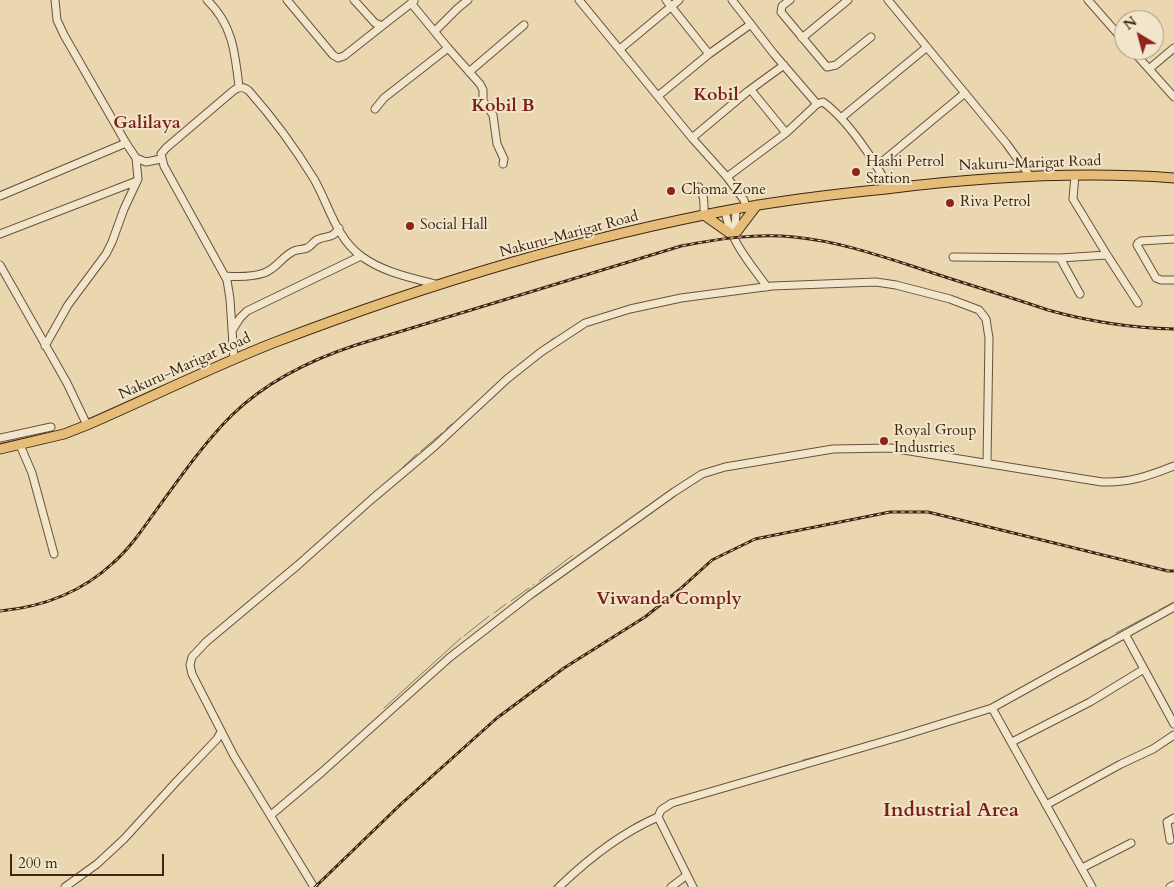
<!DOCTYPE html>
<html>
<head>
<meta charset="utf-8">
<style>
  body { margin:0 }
  #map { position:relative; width:1174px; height:887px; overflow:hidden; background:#ead7b0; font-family:Cardo,serif }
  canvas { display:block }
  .north { position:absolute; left:1114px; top:10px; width:50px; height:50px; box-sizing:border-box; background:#f1e5cc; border:1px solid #a99881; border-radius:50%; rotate:323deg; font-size:14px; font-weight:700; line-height:20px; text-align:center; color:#3e2511 }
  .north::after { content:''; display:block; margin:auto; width:18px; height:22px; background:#8f2418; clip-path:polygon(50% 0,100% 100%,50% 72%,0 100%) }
  .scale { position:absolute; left:10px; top:854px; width:154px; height:22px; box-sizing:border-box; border:2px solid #3e2511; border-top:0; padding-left:6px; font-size:15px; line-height:18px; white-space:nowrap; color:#3e2511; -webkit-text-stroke:4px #f1e5cc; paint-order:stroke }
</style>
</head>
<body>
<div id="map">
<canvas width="1174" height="887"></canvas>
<div class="north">N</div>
<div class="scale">200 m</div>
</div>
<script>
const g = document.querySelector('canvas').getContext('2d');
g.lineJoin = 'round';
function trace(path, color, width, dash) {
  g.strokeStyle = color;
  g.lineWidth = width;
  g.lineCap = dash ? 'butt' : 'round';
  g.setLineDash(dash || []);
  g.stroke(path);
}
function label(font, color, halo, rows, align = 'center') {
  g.font = font + ' Cardo,serif';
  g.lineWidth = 4;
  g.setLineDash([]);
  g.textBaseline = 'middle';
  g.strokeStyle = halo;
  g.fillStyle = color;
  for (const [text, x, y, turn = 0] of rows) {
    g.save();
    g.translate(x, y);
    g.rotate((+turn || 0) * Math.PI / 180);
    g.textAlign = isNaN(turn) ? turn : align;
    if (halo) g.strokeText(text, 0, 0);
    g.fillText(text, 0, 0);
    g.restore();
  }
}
const stream = new Path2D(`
  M1127,50L1136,60
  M537,351L554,338
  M463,415L474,405
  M456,421L460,418
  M446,429L452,424
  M421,451L442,433
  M403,467L417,454
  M392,478L399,472
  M539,581L573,555
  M533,585L534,584
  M511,601L529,588
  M1159,610L1174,602
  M494,613L506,604
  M1116,633L1156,612
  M464,636L489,616
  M1038,679L1106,639
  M384,708L461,638
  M803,760L846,749
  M778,768L792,764
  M620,834L636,823L657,813
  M553,887L576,867`);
const minor = new Path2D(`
  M55,0L57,20L64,35L126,143
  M207,0C233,25 235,53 239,87
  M287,0L333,55L338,58L344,56L382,26
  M354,0L375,23L382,26L414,1
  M579,0L692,138L727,177L744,200L746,208
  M666,0L709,54
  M732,0L774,54L817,104L823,102C847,119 875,161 889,188
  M790,0L782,6L781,12L827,67L836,65L871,37
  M888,0L1006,143L1030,176
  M1088,0L1124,41
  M411,3L448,48L480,84L483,90V101L493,115L497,144L504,159L503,164
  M435,31L458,8L468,0
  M802,38L848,0
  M620,49L679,0
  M1132,50L1174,97
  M1149,69L1174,48
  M469,72L524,25
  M751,90L786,133
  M658,96L709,54L751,24
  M375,109L384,98L448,48
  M841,118L927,47
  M692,138L747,92L784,65
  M877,166L965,93
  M1075,175L1073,199L1107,255
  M727,177L786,133L817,104
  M699,187C705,195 704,205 704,215
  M0,196L126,143L136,158L146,162L161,159
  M725,211C730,241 750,263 767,287
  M735,233L736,209
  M0,234L137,181
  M1174,239L1141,241L1138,243L1137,245L1156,278L1161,280H1174
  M953,257L1060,258L1107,255L1138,303
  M1060,258L1080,294
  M0,265L67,383L87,425
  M225,276C238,277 252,277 264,273C276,269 281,258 292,252C296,249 302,250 307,248C312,246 314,240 319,239C329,235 332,239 339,228
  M233,329L240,318L247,311L361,256
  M45,346L68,305L106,254L112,242L124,209L138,179L136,158
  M234,360L230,299L227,280L164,166L161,154L166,148L233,91C238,87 243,86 249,91C273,118 295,148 314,179C329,205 336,238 361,256C384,273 413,278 439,285
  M0,438L51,427
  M20,445L32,473L54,554
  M1125,634L1174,724
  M992,708L1092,887
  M1012,742L1090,702L1144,669
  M1046,805L1121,764L1153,749L1174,735
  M271,815L322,772L449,658L530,595L674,492L702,474L725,467L833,449L891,448L1102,482C1129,483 1149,476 1174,466
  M658,817L693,887
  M1170,840L1167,822L1174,818
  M1082,868L1131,843
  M65,887L97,864L124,839L176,782L217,739L221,732
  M314,887L234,756L192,674L190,665L192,657L206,642L298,565L372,499L435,446L507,379L541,352L585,323L630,309L681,298L772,286L876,282L896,285L950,299L979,310L986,319L989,338L987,463
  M559,887C588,859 621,833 658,817L661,810L672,803L902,736L992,708L1174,607
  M671,887L687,875
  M1170,887L1174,885`);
const major = new Path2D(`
  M704,215L731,234
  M735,234L757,205
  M0,449L64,434L87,425C149,398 210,368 273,343C422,286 578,238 735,209C785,200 835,194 886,189C982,177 1078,171 1174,178`);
const rail = new Path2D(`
  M0,611C42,607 82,592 113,563C128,550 140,533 152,516C177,482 202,445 232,415C267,381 310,360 356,345L681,246C718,239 756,233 794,237C836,241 875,254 915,267C959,282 1004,295 1048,310C1091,322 1130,328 1174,329
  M315,887L401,804L497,718L564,668L645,617L679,590L712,560L755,539L890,512H928L1168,571H1174`);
const markers = [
  [856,172,5,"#8f2418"],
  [671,191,5,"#8f2418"],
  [950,203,5,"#8f2418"],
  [410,226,5,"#8f2418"],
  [884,441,5,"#8f2418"]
];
const poiNames = [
  ["Hashi Petrol",866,163],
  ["Station",866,180],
  ["Choma Zone",681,191],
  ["Riva Petrol",960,203],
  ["Social Hall",420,226],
  ["Royal Group",894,432],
  ["Industries",894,449]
];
const streetNames = [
  ["Nakuru-Marigat Road",1030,164,-2],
  ["Nakuru-Marigat Road",569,235,-15],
  ["Nakuru-Marigat Road",185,367,-24]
];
const quarterNames = [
  ["Kobil",716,96],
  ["Kobil B",503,107],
  ["Galilaya",147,124],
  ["Viwanda Comply",669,600]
];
const districtNames = [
  ["Industrial Area",951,811]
];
trace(stream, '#747e6c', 1);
trace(minor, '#695239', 9);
trace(major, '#3e2511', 11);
trace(minor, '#f1e5cc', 7);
trace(major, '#e5bc78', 9);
trace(rail, '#3e2511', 3);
trace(rail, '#f1e5cc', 1, [4]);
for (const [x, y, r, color] of markers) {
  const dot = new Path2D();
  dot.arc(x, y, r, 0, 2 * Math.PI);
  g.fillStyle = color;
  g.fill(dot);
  trace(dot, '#f1e5cc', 2);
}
label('15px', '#3e2511', '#f1e5cc', poiNames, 'left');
label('15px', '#3e2511', '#f1e5cc', streetNames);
label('bold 18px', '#7a1f14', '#f1e5cc', quarterNames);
label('bold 20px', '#7a1f14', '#f1e5cc', districtNames);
</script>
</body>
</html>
